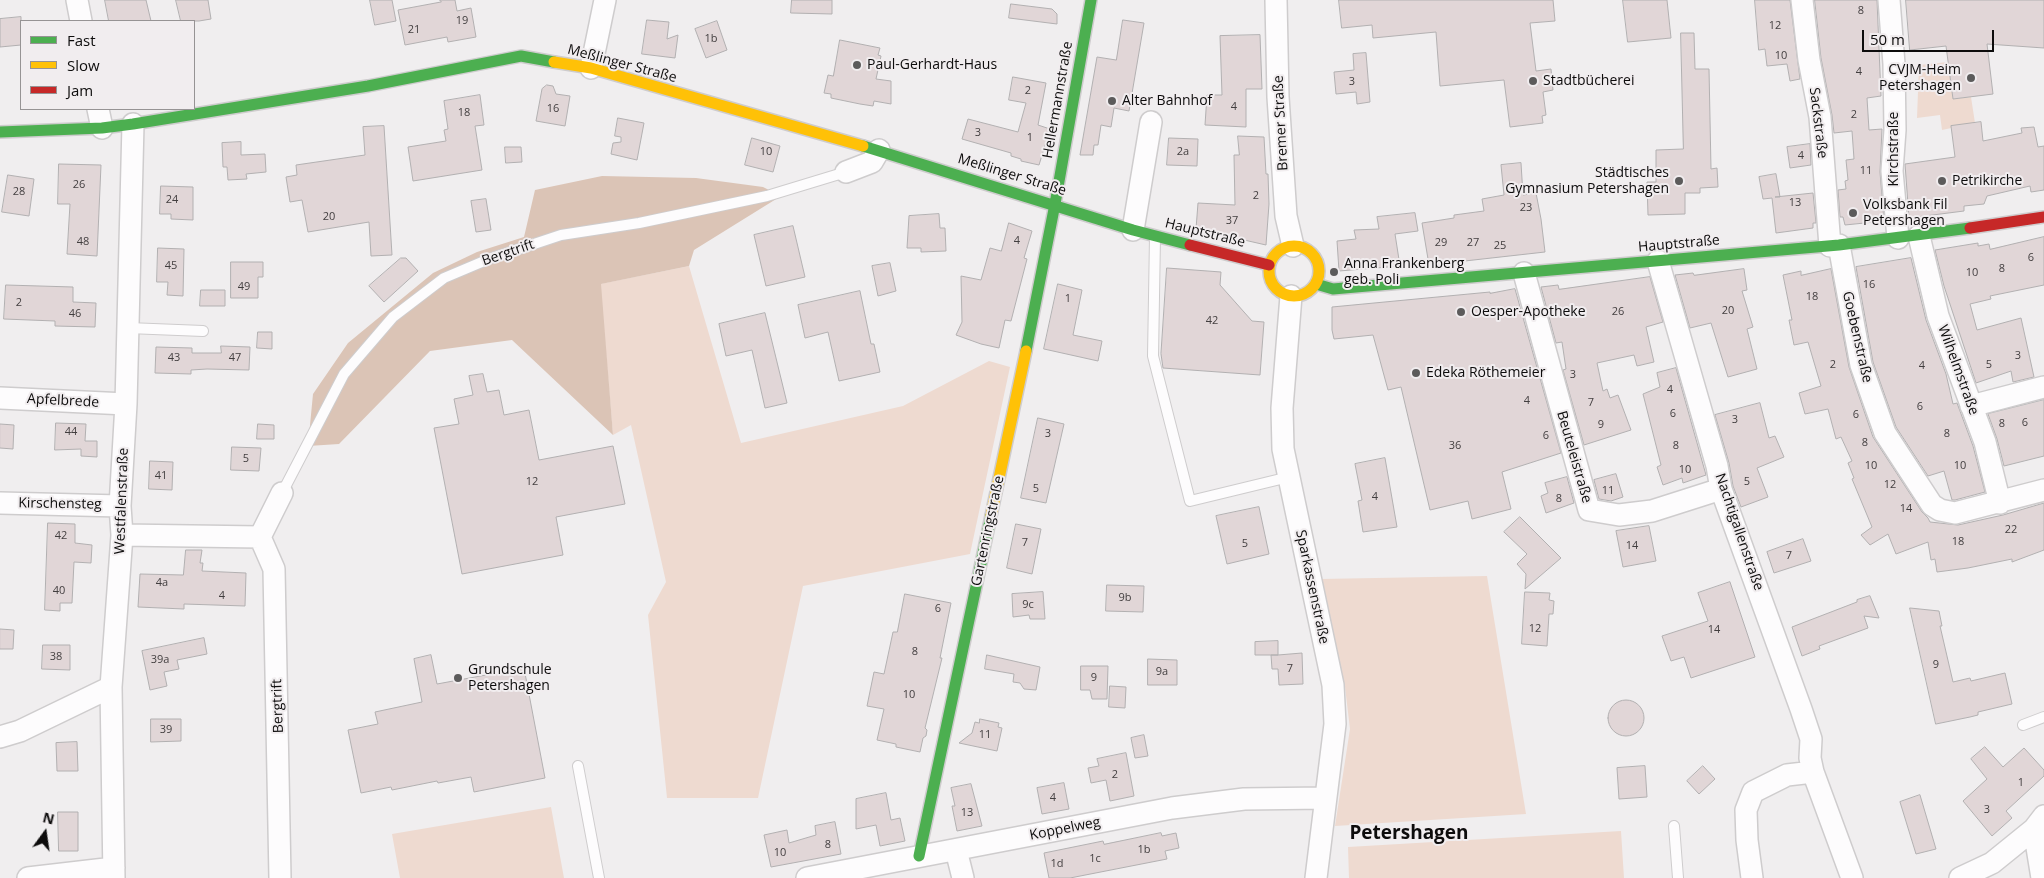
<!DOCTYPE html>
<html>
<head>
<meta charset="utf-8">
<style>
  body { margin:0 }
  #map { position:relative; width:2044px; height:878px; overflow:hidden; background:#f0eeef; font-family:"Open Sans",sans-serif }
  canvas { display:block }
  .legend { position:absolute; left:20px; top:20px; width:175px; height:90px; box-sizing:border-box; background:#f1edef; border:1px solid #969394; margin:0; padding:6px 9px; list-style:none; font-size:15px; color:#0d0c0c }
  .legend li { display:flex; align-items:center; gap:10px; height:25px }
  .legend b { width:25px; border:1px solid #969394 }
  .north { position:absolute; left:20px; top:808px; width:50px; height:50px; -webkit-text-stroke:4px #f1edef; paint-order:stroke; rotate:14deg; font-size:14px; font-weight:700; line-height:20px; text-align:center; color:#0d0c0c }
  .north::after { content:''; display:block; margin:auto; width:18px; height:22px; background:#0d0c0c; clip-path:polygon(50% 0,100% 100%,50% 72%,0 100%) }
  .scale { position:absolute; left:1862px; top:30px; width:132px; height:22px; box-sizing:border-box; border:2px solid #0d0c0c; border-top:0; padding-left:6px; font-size:15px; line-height:18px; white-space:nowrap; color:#0d0c0c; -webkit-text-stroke:4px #f1edef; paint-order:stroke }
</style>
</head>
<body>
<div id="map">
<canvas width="2044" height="878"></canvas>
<ul class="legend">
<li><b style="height:6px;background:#4caf50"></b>Fast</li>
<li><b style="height:6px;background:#ffc107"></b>Slow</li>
<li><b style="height:6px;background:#c62828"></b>Jam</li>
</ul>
<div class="north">N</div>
<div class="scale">50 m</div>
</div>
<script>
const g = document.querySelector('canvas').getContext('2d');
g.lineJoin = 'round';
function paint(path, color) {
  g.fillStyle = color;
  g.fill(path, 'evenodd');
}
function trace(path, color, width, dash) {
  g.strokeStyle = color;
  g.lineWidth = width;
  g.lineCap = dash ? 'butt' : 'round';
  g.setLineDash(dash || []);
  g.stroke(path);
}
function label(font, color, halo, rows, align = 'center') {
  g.font = font + ' "Open Sans",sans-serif';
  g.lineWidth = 4;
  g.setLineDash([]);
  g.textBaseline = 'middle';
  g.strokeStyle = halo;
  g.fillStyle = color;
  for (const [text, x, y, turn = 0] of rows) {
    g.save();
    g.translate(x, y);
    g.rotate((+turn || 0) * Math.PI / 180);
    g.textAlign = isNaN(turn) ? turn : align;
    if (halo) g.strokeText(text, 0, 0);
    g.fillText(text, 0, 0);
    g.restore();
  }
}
const green = new Path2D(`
  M1948,62L1953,99L1971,97L1975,123L1942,130L1940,115L1917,118L1919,65Z
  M689,266L741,443L903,406L989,361L1010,367L970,554L803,586L758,798H667L648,615L666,582L631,425L613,435L600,284Z
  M1487,576L1526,814L1335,826L1350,729L1345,687L1320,579Z
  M551,807L564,878H400L392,834Z
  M1621,831L1624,878H1349L1348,847Z`);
const forest = new Path2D(`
  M602,176L696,178L763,187L781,196L694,250L689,266L601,284L613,435L512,340L430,351L339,444L308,446L313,394L348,343L433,273L477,252L524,237L535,190Z`);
const building = new Path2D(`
  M105,0H146L151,21H109Z
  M176,0H208L211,19L199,21H181Z
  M370,0H392L396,21L375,25Z
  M440,0H455L457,11L471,8L476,37L448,42L447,37L405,45L398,10L441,2Z
  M792,0H832V14L791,13Z
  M1339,0H1553L1555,21L1530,23L1536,71L1551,69L1553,90L1543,92L1546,115L1542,116L1543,123L1510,127L1504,80L1440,86L1436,32L1373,38L1372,25L1342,28Z
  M1623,0H1667L1671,38L1628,42Z
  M1755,0H1790L1800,79L1790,81L1787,64L1767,66L1765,49L1759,50Z
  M1815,0H1877L1881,96L1867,98L1869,130L1882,129L1880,172L1884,221L1845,225L1843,217H1840L1838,190L1846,189L1845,181L1848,180L1846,160L1854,159L1852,131L1834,133L1832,115L1821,58Z
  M1906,0H2044V48L1987,44L1993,94L1953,99L1946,46L1910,50Z
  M1011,4L1052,9L1057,14V24L1009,18Z
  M21,17V45L0,47V19Z
  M647,20L669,22L667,39L678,35L675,58L642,54Z
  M1123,20L1144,23L1129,111L1114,108L1111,127L1101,125L1098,145H1094L1093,155H1080L1097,57L1116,60Z
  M717,21L727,50L706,58L695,29Z
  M1681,33H1694L1695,69H1709L1711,169L1717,168L1718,187L1700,188V193H1685V214L1648,215L1647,182H1656V150L1683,149Z
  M1260,35L1262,89H1246V127L1205,125L1207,95H1222L1220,36Z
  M840,40L880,48L878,55L881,56L876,79L891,81V104L874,101L873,106L860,104L831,98V94L824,93L828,75L833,76Z
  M1366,53L1370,102L1357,104L1356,92L1336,94L1334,72L1354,70L1353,54Z
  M1013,77L1046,83L1038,125L1050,129L1039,165L1021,161V159L1011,156V153L962,139L968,119L1018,132L1026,103L1009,100Z
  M547,85L553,86L556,94L570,96L565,126L536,121L542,89Z
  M480,95L484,125L475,126L482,170L413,181L408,147L446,141L444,130L448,129L444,101Z
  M618,118L644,123L637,160L611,154L613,143L621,142V137L615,136Z
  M1981,122L1983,141L2022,133L2021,128L2034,127L2038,147L2044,146V190L2031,192L2030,186L1987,196L1984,204L1964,206V211L1909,218L1905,164L1955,157L1951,126Z
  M384,126L392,255L371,256L369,222L308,232L302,200L290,202L286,177L297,175L296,165L365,155L363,127Z
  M1238,136L1264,137L1266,174H1268L1269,204L1266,245L1196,229L1198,203L1235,205L1234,155H1239Z
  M752,138L780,146L773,172L745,165Z
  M1169,138L1198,139L1197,166L1167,165Z
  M241,142V155L265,154L266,172L246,174L247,179L228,180L227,167H223L222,143Z
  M1810,144L1811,165L1790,168L1787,147Z
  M505,147H521L522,162L506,163Z
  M1521,163L1523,195L1536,193L1541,219L1545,252L1429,265L1422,223L1454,218V215L1484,211L1482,199L1504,195L1501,165Z
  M59,164L101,165L97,256L67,254L70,204H58Z
  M1776,174L1780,197H1775L1813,193L1816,223H1813V228L1776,233L1772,198L1763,199L1759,177Z
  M8,175L34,179L29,216L2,212Z
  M161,186L193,187V220L171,219V214H160Z
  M486,199L491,230L476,232L471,201Z
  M1415,213L1418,231L1395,234L1400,266L1339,271L1337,241L1356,239L1354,230L1379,229L1377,217Z
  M939,214L940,228H945L946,251L921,252V248H907L909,216Z
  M1009,223L1032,231L1024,258L1027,259L1011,321L1005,320L999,348L981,344L956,335L962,322L961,276L981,280L990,248L1001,251Z
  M793,226L805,277L766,286L754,235Z
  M2044,237V285L1990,296L1991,299L1970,304L1977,330L2021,318L2034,377L2013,382L2011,371L1976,383L1944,286L1935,250L1978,243V246L1989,244L1990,249Z
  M158,248L184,249L183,296L167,295L168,282H157Z
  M401,258H406L418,271L384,302L369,286Z
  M1911,258L1926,320L1946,374L1953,404L1957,403L1973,446L1985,492L1955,500H1952L1944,471L1928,476L1896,427L1873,362L1856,267Z
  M231,262H263V277H258V298H231Z
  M890,263L896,291L878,296L872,266Z
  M1167,268L1221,272L1220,285L1252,321L1264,322L1260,375L1163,368L1161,354Z
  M1744,269L1747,290L1742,291L1753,327L1747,329L1757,369L1728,377L1711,323L1690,328L1675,275L1693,273L1694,275Z
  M1831,269L1849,367L1873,437L1922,512L1928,518L1930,522L1958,525L2003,515L2044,503V550L2012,562V559L1968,568L1937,572L1935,559L1931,560L1928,542L1896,554L1888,534L1870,545L1861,535L1872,527L1852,479L1854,478L1848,463L1852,461L1841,437L1836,439L1828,409L1805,414L1799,393L1821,386L1808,342L1794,345L1789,320H1792L1783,275L1801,271V275Z
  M1650,277L1663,322L1646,327L1654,362L1637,366L1634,355L1597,363L1603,391L1607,389L1610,398L1618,395L1631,430L1584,445L1563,370L1566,369L1562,342L1556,343L1541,287L1558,285L1559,289Z
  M1058,284L1082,290L1073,335L1102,341L1098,361L1044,349Z
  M6,285L73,287V302L96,303L95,327L55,326V321L4,319Z
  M1515,289L1561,453L1502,472L1511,509L1472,519L1468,501L1430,510L1401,387L1388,390L1373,335L1334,339L1332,330V307L1490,292V293Z
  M201,290H225V306H200Z
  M860,291L871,344H874L880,372L839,381L828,332L805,338L798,305Z
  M765,313L787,403L765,408L752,350L726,356L719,324Z
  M258,332H272V349L257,348Z
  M221,346L250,347L249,370L207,369L191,370V374L155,373L156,347L192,348V353H221Z
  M1676,368L1706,475L1683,483L1682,478L1663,485L1657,467L1661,465L1643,394L1660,387L1657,373Z
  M483,374L487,392L499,390L504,415L529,410L539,460L613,446L625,504L556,517L563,555L462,574L434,428L459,424L454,399L473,395L469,376Z
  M2044,400V456L2004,466L1997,439L1988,414Z
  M1760,403L1769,438L1775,436L1784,457L1757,468L1768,497L1741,507L1733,486L1729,463L1715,415Z
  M1038,418L1064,424L1046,503L1021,498Z
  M56,423L86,424L85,441H97V457L81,456V449L55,450Z
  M0,424L14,425L13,449L0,448Z
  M258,424L274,425V439H257Z
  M232,447L261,448L259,471L231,470Z
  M1385,458L1397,527L1363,532L1358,501L1362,500L1355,464Z
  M150,461L173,462L172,490L149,489Z
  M1616,474L1623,497L1611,501L1599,499L1594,480Z
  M1567,477L1574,503L1546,513L1541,496L1548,493L1545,483Z
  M1259,507L1269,554L1227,564L1216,516Z
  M1520,517L1561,558L1525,589L1526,574L1517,564L1527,554L1504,532Z
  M48,523L75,524V543L92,545L91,563L74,562L72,603H60V611L45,610Z
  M1016,524L1041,529L1032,574L1007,568Z
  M1649,526L1656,561L1623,567L1616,531Z
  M1803,539L1811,561L1774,573L1767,552Z
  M186,550H202L200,563H203L202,571L246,573L245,606L184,604V609L138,607L140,574L183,575Z
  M1730,582L1755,657L1691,678L1684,657L1671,661L1662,636L1708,621L1698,593Z
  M1107,585L1144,586L1143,612L1106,611Z
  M1043,592L1045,619H1030L1029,615L1013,617L1012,594Z
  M1525,592L1550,593L1549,600L1554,601L1553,614H1549L1547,646L1522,644Z
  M905,594L951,603L940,658H942L925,728L927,730L926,736L923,738L920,752L896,747V744L877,740L884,709L867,706L874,672L884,674L893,632H897Z
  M1870,596L1879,618L1864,616L1868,628L1819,646L1820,649L1802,656L1792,627L1857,602V600Z
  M1910,608L1939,611L1942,626H1940L1953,682L1970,678L1971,681L2005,673L2012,704L1978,712V715L1970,717L1936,724Z
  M0,629L14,630L13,649H0Z
  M204,638L207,654L177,660L179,669L164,672L167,686L150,690L142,651Z
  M1278,641V655L1302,653L1303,684L1279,685L1278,669H1272L1271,655H1278H1255V642Z
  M43,645H70V670L42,669Z
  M431,655L437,684L524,668L545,778L474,792L471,777L438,783L437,781L392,790L391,787L361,793L348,730L378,724L375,712L422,702L414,659Z
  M987,655L1040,667L1036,690L1024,689L1020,683L1013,682L1014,674L985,669Z
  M1148,659L1177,660V685H1148Z
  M1081,666H1108L1107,699H1092L1090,690H1081Z
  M1110,686L1126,687L1125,708L1109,707Z
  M1608 718a18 18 0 1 1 36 0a18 18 0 1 1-36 0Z
  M151,719H181V741L151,742Z
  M980,719L999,723L998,727L1002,728L997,751L959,743L972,733L975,722L979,723Z
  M1144,735L1148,756L1135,758L1131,738Z
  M77,742L78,771H57L56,743Z
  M1985,747L2003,767L2024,748L2044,770V776L2006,811L2012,818L1992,836L1963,801L1987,779L1971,759Z
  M1126,753L1134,796L1110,801L1106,780L1091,783L1088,768L1099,766L1097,759Z
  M1645,766L1647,797L1619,799L1617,768Z
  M1703,766L1715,779L1699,794L1687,781Z
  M1064,783L1069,809L1042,814L1037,788Z
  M971,784L982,826L957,831L952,806H955L951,788Z
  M886,793L891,820L900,818L905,841L880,846L876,825L856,829V799Z
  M1920,795L1936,849L1916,854L1900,802Z
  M58,812H78V851H59Z
  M835,822L841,854L771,867L764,835L787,830L789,843L816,835L815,826Z
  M1161,833L1162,836L1176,833L1179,848L1165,851L1167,859L1070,878H1049L1044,853L1103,841L1104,844Z`);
const lane = new Path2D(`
  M1155,237L1153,356L1190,501L1289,477
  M128,328L203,331
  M282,493L344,374L393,317L444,278L489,259L561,235L639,223L767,196L846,172
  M2023,725L2044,717
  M578,766L599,878
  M1674,826L1678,878`);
const street = new Path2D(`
  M77,0L81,21
  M1276,0L1278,97L1286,216L1293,246
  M1802,0L1809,60L1820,117L1830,246
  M1889,0L1894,64L1895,130L1892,171L1898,238
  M591,68L605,0
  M98,109L102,128
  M846,172L872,162L879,150
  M1133,230L1151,122
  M1919,236L1938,316L1985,442L2000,503
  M1839,245L1861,365L1885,433L1932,505L1940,510L1955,513L2044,490
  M1658,261L1717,466L1721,489L1801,709L1811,739L1810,758L1813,772L1852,878
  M1524,273L1589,510L1619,515L1652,511L1721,489
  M1291,296L1282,408L1283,449L1333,685L1335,724L1316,878
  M0,398L126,404
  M1971,406L2044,387
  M0,503L120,506
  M122,535L260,537
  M0,737L20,731L111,687
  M2034,829L2042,878
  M956,850L963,878
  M28,878L114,868
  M114,878L111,687L122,535L120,506L126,404L133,124
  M280,878L274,569L260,537L282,493
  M807,878L1172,808L1244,799L1325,798
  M1752,878L1747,840L1746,810L1753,792L1787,775L1813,772
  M1960,878L1992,863L2034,829L2044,816`);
const fast = new Path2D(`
  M0,132L102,128L133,124L368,86L521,56L554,62
  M863,146L1133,230L1190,245
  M1316,284L1333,289L1839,245L1970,228
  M1026,351L1055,204L1091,0
  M919,856L991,516`);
const slow = new Path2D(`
  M554,62L591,68L863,146
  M1269 271a25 25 0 1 1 50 0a25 25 0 1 1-50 0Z
  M991,516L1026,351`);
const jam = new Path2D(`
  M1970,228L2044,217
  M1190,245L1269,265`);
const markers = [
  [857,65,5,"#5c5b5b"],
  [1971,78,5,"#5c5b5b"],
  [1533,81,5,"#5c5b5b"],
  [1112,101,5,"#5c5b5b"],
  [1679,181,5,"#5c5b5b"],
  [1942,181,5,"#5c5b5b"],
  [1853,213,5,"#5c5b5b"],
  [1334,272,5,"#5c5b5b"],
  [1461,312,5,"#5c5b5b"],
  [1416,373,5,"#5c5b5b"],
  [458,678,5,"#5c5b5b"]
];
const numberNames = [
  ["8",1861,11],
  ["19",462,21],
  ["12",1775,26],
  ["21",414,30],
  ["1b",711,39],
  ["10",1781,56],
  ["4",1859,72],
  ["3",1352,82],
  ["2",1028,91],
  ["4",1234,107],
  ["16",553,109],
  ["18",464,113],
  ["2",1854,115],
  ["3",978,133],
  ["1",1030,138],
  ["10",766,152],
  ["2a",1183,152],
  ["4",1801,156],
  ["11",1866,171],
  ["26",79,185],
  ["28",19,192],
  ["2",1256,196],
  ["24",172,200],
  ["13",1795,203],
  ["23",1526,208],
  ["20",329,217],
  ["37",1232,221],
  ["4",1017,241],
  ["48",83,242],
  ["29",1441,243],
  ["27",1473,243],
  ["25",1500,246],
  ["6",2031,258],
  ["45",171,266],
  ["8",2002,269],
  ["10",1972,273],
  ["16",1869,285],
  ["49",244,287],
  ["18",1812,297],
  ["1",1068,299],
  ["2",19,303],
  ["20",1728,311],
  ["26",1618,312],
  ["46",75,314],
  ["42",1212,321],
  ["3",2018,356],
  ["43",174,358],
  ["47",235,358],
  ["2",1833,365],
  ["5",1989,365],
  ["4",1922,366],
  ["3",1573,375],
  ["4",1670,390],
  ["4",1527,401],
  ["7",1591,403],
  ["6",1920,407],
  ["6",1673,414],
  ["6",1856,415],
  ["3",1735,420],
  ["6",2025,423],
  ["8",2002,424],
  ["9",1601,425],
  ["44",71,432],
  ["3",1048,434],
  ["8",1947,434],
  ["6",1546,436],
  ["8",1865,443],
  ["36",1455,446],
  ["8",1676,446],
  ["5",246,459],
  ["10",1871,466],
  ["10",1960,466],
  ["10",1685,470],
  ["41",161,476],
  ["12",532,482],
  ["5",1747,482],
  ["12",1890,485],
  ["5",1036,489],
  ["11",1608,491],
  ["4",1375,497],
  ["8",1559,499],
  ["14",1906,509],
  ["22",2011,530],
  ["42",61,536],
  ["18",1958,542],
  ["7",1025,543],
  ["5",1245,544],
  ["14",1632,546],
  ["7",1789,556],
  ["4a",162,583],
  ["40",59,591],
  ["4",222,596],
  ["9b",1125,598],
  ["9c",1028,605],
  ["6",938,609],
  ["12",1535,629],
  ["14",1714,630],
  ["8",915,652],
  ["38",56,657],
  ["39a",160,660],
  ["9",1936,665],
  ["7",1290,669],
  ["9a",1162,672],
  ["9",1094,678],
  ["10",909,695],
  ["39",166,730],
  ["11",985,735],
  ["2",1115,775],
  ["1",2021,783],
  ["4",1053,798],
  ["3",1987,810],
  ["13",967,813],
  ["8",828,845],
  ["1b",1144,850],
  ["10",780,853],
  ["1c",1095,859],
  ["1d",1057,864]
];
const streetNames = [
  ["Meßlinger Straße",622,64,15],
  ["Hellermannstraße",1058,100,-80],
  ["Bremer Straße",1281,123,-93],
  ["Sackstraße",1818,123,83],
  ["Kirchstraße",1894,149,-90],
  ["Meßlinger Straße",1012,175,17],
  ["Hauptstraße",1205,233,14],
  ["Hauptstraße",1679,244,-5],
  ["Bergtrift",508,253,-19],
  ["Goebenstraße",1857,337,77],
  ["Wilhelmstraße",1958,370,70],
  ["Apfelbrede",63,401,3],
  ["Beuteleistraße",1574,457,74],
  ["Westfalenstraße",122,501,-88],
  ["Kirschensteg",60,504,1],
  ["Gartenringstraße",988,531,-78],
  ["Nachtigallenstraße",1739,532,71],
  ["Sparkassenstraße",1312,587,78],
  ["Bergtrift",278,706,-92],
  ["Koppelweg",1065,829,-11]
];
const poiNames = [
  ["Paul-Gerhardt-Haus",867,65],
  ["CVJM-Heim",1961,70,"right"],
  ["Petershagen",1961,86,"right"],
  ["Stadtbücherei",1543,81],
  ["Alter Bahnhof",1122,101],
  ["Städtisches",1669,173,"right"],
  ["Gymnasium Petershagen",1669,189,"right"],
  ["Petrikirche",1952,181],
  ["Volksbank Fil",1863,205],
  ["Petershagen",1863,221],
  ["Anna Frankenberg",1344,264],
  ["geb. Poli",1344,280],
  ["Oesper-Apotheke",1471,312],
  ["Edeka Röthemeier",1426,373],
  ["Grundschule",468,670],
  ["Petershagen",468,686]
];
const districtNames = [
  ["Petershagen",1409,834]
];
paint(green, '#eedad0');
paint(forest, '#dbc4b6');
paint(building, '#e1d6d7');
trace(building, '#b2b0b1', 1);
trace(lane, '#cecccd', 12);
trace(street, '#cecccd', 24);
trace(fast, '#cecccd', 14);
trace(slow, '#cecccd', 14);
trace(jam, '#cecccd', 14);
trace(lane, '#fdfcfd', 10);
trace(street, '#fdfcfd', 21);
trace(fast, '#4caf50', 11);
trace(slow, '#ffc107', 11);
trace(jam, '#c62828', 11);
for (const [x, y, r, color] of markers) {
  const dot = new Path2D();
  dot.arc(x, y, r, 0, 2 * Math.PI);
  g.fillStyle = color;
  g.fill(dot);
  trace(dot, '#f1edef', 2);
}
label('11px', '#423e3f', null, numberNames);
label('14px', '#0d0c0c', '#f1edef', streetNames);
label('14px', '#0d0c0c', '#f1edef', poiNames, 'left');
label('bold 19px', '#0d0c0c', '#f1edef', districtNames);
</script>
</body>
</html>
